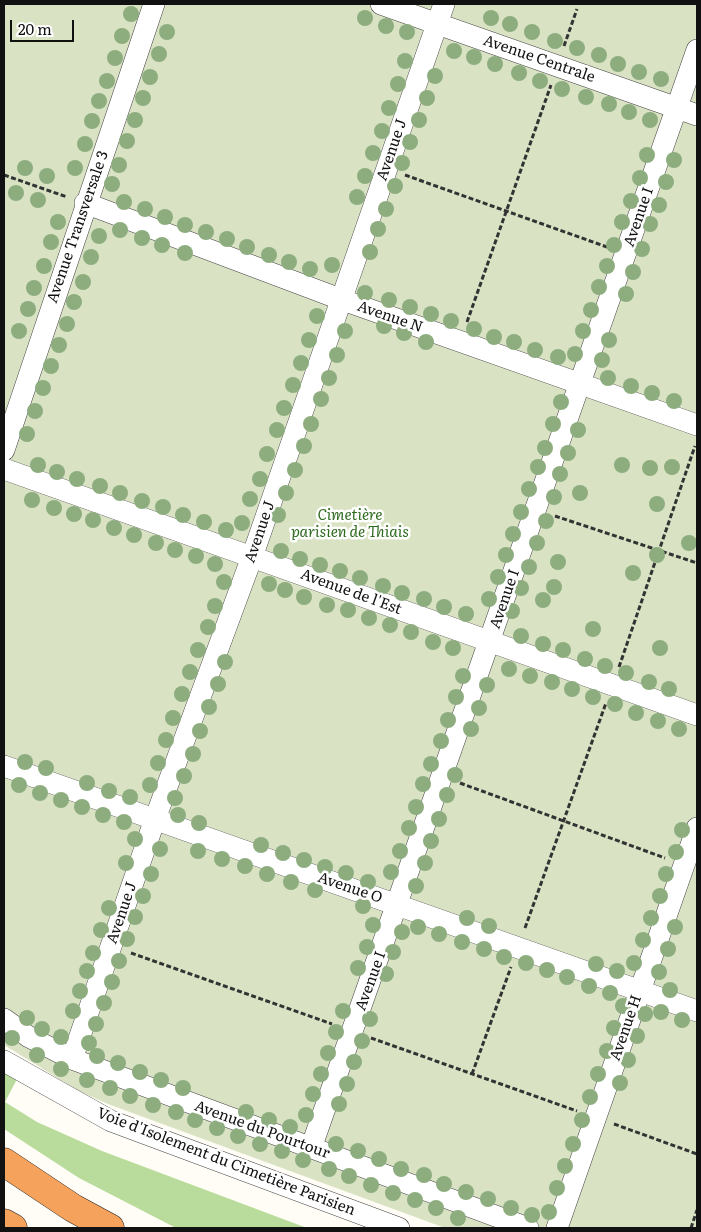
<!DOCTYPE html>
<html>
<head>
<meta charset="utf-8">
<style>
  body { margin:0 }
  #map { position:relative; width:701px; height:1232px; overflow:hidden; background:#fffdf5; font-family:Literata,serif }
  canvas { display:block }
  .frame { position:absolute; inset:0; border:5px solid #111; pointer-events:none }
  .scale { position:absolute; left:10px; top:20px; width:64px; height:22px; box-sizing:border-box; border:2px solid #111; border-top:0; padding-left:6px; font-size:15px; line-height:18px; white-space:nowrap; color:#111; -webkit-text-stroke:4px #fff; paint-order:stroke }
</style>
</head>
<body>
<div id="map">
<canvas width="701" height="1232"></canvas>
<div class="frame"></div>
<div class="scale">20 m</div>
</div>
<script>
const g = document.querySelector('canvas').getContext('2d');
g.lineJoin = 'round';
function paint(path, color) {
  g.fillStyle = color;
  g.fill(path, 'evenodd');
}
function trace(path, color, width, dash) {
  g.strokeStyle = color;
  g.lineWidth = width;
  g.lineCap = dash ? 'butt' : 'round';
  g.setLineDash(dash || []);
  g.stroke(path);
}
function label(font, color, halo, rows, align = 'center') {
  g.font = font + ' Literata,serif';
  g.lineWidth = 5;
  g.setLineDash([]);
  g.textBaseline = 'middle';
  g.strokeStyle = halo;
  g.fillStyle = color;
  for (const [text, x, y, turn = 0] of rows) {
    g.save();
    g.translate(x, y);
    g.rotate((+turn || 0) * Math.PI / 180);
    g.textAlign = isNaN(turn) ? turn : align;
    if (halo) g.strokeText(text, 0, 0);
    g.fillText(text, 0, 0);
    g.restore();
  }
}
const forest = new Path2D(`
  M4,1070L17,1079L5,1102L37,1122L102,1151L307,1228H176L79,1178L4,1129Z`);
const cemetery = new Path2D(`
  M4,4H697V1228H445L108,1104L79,1091L4,1045Z`);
const path = new Path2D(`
  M564,46L577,9
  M4,175L67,197
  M405,175L607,247
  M467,322L551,85
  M555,516L697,563
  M619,667L695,446
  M460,783L665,858
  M525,928L606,703
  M131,953L332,1024
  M371,1038L577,1111
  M472,1074L511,967
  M614,1124L697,1154
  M691,1228L697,1210`);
const minor = new Path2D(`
  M381,4L697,115
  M85,203L340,299L697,425
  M4,450L154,4
  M4,469L697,715
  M4,766L697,1011
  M4,1019L29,1037L72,1059L528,1228
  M72,1059L155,819L252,557L444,4
  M4,1061L111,1121L399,1228
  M311,1148L697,50
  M557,1228L697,828`);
const highway = new Path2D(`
  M4,1162L73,1208L110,1228
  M4,1223L13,1228`);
const trees = [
  [131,14],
  [365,18],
  [491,18],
  [510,24],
  [386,26],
  [167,32],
  [407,32],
  [532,32],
  [122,36],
  [555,41],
  [577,48],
  [454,51],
  [159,54],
  [599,55],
  [474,57],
  [115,58],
  [405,61],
  [495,64],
  [618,64],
  [639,72],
  [519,73],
  [435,76],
  [150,77],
  [661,79],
  [107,81],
  [540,81],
  [398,84],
  [562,89],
  [586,97],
  [143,98],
  [427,98],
  [99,101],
  [609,104],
  [389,108],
  [629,112],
  [135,120],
  [419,120],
  [650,120],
  [92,121],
  [382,131],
  [127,141],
  [410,142],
  [85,144],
  [373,153],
  [647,155],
  [674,160],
  [402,163],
  [119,165],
  [25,168],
  [75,168],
  [47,176],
  [365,176],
  [640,178],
  [666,182],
  [112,184],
  [395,186],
  [16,193],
  [357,197],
  [38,200],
  [631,201],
  [124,202],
  [659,205],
  [145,209],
  [386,209],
  [165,217],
  [58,222],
  [622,222],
  [650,224],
  [185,225],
  [378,229],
  [120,230],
  [206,232],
  [99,236],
  [142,238],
  [227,239],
  [51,242],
  [162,245],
  [614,245],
  [247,247],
  [642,249],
  [370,252],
  [185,253],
  [269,255],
  [91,257],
  [289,262],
  [332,265],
  [44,266],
  [607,266],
  [310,269],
  [633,272],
  [83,282],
  [599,287],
  [34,288],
  [365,293],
  [626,294],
  [389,300],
  [74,302],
  [410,307],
  [28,309],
  [591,310],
  [431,314],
  [317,316],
  [451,321],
  [67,324],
  [384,326],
  [474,329],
  [19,331],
  [345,331],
  [583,331],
  [404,333],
  [494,337],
  [309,340],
  [609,340],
  [426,342],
  [514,342],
  [59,345],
  [535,350],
  [575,354],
  [337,355],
  [558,357],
  [602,360],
  [301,363],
  [51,366],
  [329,378],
  [608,378],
  [293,385],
  [631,386],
  [43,388],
  [652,393],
  [321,399],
  [674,401],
  [561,402],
  [284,408],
  [35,411],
  [311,424],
  [553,424],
  [277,430],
  [578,430],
  [27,434],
  [304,446],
  [545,448],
  [568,453],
  [267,454],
  [38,465],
  [622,465],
  [538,467],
  [672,467],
  [650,468],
  [295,470],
  [57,472],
  [560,474],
  [77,479],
  [260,479],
  [100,486],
  [529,489],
  [120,493],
  [286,493],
  [580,493],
  [554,497],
  [250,499],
  [32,500],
  [142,501],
  [657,504],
  [163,507],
  [54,508],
  [521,512],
  [74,514],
  [183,515],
  [278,515],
  [93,520],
  [546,521],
  [204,522],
  [242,523],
  [114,528],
  [226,530],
  [513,534],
  [134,535],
  [156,543],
  [537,543],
  [689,543],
  [175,550],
  [281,551],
  [506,555],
  [657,555],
  [196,556],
  [300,559],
  [558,562],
  [215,564],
  [320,565],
  [529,567],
  [340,571],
  [633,573],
  [498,577],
  [360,578],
  [224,582],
  [269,584],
  [383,586],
  [554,587],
  [521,588],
  [285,590],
  [402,593],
  [304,597],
  [424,599],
  [489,599],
  [543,600],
  [327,605],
  [215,606],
  [444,607],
  [348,610],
  [512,611],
  [466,614],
  [369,618],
  [390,625],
  [208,627],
  [593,629],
  [411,632],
  [521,636],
  [433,642],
  [543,644],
  [453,648],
  [660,648],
  [198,650],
  [563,650],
  [585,659],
  [225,662],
  [605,666],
  [509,669],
  [190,672],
  [626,673],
  [463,676],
  [530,676],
  [552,682],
  [649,682],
  [218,684],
  [487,685],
  [572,689],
  [669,689],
  [182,694],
  [456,697],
  [593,697],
  [615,704],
  [209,707],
  [479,708],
  [636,713],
  [173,718],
  [448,720],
  [658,721],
  [471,729],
  [679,729],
  [200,731],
  [166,740],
  [441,741],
  [193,754],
  [25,762],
  [158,763],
  [431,764],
  [46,768],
  [455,775],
  [184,776],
  [87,783],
  [423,784],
  [19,785],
  [150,785],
  [109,791],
  [40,793],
  [447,795],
  [130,797],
  [175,798],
  [61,800],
  [82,807],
  [416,807],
  [103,815],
  [178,815],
  [439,819],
  [124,822],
  [199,823],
  [409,828],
  [682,830],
  [135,839],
  [431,841],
  [261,845],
  [160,849],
  [198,851],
  [400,851],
  [676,852],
  [283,853],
  [222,859],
  [304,860],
  [126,863],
  [425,863],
  [245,866],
  [325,867],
  [391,872],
  [346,873],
  [151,874],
  [267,874],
  [666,874],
  [291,882],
  [368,882],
  [416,886],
  [315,890],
  [143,896],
  [660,896],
  [363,906],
  [109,908],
  [135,917],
  [467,918],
  [651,918],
  [373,925],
  [489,926],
  [418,927],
  [675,927],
  [101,930],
  [402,932],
  [439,934],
  [127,939],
  [643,940],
  [462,942],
  [367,947],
  [484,949],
  [668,949],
  [393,952],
  [93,953],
  [504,957],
  [119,961],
  [526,963],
  [634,963],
  [596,964],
  [358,968],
  [547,970],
  [87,971],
  [617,971],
  [659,972],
  [386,974],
  [567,977],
  [112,982],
  [589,986],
  [670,990],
  [80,991],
  [610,993],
  [104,1003],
  [623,1006],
  [73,1011],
  [343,1011],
  [661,1012],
  [645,1014],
  [27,1018],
  [370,1019],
  [682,1020],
  [96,1024],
  [614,1028],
  [42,1029],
  [336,1032],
  [637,1036],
  [61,1037],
  [12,1038],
  [362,1041],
  [89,1043],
  [607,1051],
  [328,1053],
  [37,1055],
  [97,1056],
  [628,1060],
  [354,1062],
  [118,1063],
  [61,1069],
  [140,1072],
  [321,1074],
  [598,1074],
  [87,1080],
  [161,1080],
  [620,1083],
  [347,1084],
  [110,1088],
  [183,1088],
  [313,1094],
  [130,1096],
  [590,1097],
  [339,1104],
  [153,1105],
  [176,1112],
  [246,1112],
  [306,1115],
  [195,1120],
  [269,1120],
  [582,1120],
  [290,1127],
  [217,1128],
  [238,1136],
  [260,1144],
  [336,1144],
  [573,1144],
  [282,1151],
  [358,1151],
  [379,1159],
  [303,1160],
  [565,1166],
  [329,1169],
  [401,1169],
  [424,1175],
  [349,1176],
  [444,1184],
  [371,1185],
  [557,1188],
  [466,1192],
  [393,1193],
  [488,1199],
  [415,1200],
  [436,1208],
  [511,1208],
  [549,1212],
  [532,1215],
  [458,1218]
];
const streetNames = [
  ["Avenue Centrale",539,59,19],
  ["Avenue J",392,150,-71],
  ["Avenue I",639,217,-71],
  ["Avenue Transversale 3",78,227,-71],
  ["Avenue N",390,317,19],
  ["Avenue J",260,532,-71],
  ["Avenue de l'Est",351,592,20],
  ["Avenue I",505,599,-71],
  ["Avenue O",350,888,19],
  ["Avenue J",122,913,-71],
  ["Avenue I",371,981,-70],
  ["Avenue H",626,1028,-71],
  ["Avenue du Pourtour",262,1130,20],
  ["Voie d'Isolement du Cimetière Parisien",226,1162,21]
];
const parkNames = [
  ["Cimetière",350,516],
  ["parisien de Thiais",350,533]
];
paint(forest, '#b9dc9c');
paint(cemetery, '#d9e3c4');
trace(minor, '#444', 22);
trace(highway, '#222', 29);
trace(path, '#333', 3, [5, 2.5]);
trace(minor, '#fff', 21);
trace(highway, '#f5a25d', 28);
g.fillStyle = '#8dad7f';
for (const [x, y] of trees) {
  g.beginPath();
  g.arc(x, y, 8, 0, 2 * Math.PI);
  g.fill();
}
label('15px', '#111', '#fff', streetNames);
label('italic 15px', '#2f6b1f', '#fff', parkNames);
</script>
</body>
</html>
